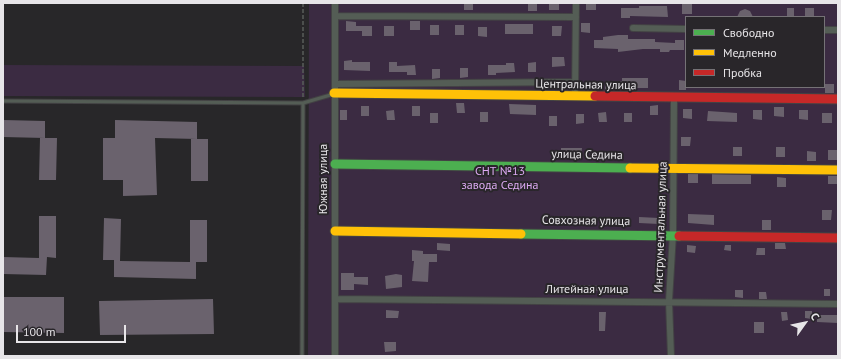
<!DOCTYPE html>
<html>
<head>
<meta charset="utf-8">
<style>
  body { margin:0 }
  #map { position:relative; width:841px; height:359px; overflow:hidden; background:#282729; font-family:"PT Sans",sans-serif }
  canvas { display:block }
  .frame { position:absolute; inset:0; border:4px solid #e7e5e8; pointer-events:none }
  .legend { position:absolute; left:685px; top:16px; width:140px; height:72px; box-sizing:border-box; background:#29262a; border:1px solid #757276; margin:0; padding:5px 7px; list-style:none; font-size:12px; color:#e7e5e8 }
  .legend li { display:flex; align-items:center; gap:8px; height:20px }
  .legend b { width:20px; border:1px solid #757276 }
  .north { position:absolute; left:785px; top:303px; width:40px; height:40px; -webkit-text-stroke:3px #29262a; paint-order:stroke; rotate:57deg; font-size:11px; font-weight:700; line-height:16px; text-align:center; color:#e7e5e8 }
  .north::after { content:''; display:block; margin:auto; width:14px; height:18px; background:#e7e5e8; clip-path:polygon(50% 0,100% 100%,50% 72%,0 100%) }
  .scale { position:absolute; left:16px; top:325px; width:110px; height:18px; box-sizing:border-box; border:2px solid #e7e5e8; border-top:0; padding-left:5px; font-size:12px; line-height:14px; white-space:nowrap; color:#e7e5e8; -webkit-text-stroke:3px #29262a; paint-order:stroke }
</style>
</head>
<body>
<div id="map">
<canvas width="841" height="359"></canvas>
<div class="frame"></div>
<ul class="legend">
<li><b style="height:5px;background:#4caf50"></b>Свободно</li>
<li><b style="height:5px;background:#ffc107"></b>Медленно</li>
<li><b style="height:5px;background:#c62828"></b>Пробка</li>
</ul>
<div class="north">С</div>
<div class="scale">100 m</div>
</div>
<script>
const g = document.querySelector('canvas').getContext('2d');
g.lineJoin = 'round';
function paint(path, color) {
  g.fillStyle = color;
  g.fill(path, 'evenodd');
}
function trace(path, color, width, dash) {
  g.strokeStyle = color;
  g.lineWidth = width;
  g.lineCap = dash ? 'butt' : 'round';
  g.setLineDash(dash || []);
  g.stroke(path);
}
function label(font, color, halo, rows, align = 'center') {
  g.font = font + ' "PT Sans",sans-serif';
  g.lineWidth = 4;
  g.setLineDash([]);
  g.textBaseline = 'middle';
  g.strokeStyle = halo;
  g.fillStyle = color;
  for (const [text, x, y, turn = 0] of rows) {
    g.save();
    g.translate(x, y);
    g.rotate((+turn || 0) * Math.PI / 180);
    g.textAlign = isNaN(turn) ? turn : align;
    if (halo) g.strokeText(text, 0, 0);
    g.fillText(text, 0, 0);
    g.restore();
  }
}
const green = new Path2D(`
  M309,3H838V356H308ZM686,17H824V87H686Z
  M3,65L304,66L305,97L3,96Z`);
const building = new Path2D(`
  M464,3H473V10H464Z
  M528,3H537V11H528Z
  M549,3H559V10H549Z
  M586,3H596V10H586Z
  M682,3H692V14H682Z
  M639,6H667L668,17L630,16V18H621V8H639Z
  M787,8H794V17H787Z
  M805,8H814V17H805Z
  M745,9L750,11L753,17H737L740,11Z
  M346,21L356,22V26H372V36H362V31H346Z
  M410,21H420V30H410Z
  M581,23H590V33L581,32Z
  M505,24H533V34H505Z
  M430,25H439V35H430Z
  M455,25H464V35H455Z
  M384,26H394V36H384Z
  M552,26H562L561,36H552Z
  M478,27H487V37L478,36Z
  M618,35H628V39H655V42L675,43V40H684V50H670L669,52H660V49H643L618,52V49L594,48V40H603V37Z
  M552,57H564L565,66L552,67Z
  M352,60V62H370V71L344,70V61Z
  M389,62H397V66L415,65L416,75H407V72H389Z
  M536,62V72H528V63Z
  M506,63H514L515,72L496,73V75H488V65H506Z
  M460,68H468V77L460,78Z
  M432,69H440V78L432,79Z
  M622,78H648V88H621V90H605V81H622Z
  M679,80L686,81V90H679Z
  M825,84H834V93H825Z
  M456,103H464L465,113H457Z
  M509,104L536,105V115L510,114Z
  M658,105V115H650V106Z
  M361,106H369V116H361Z
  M412,106H420V116H412Z
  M774,107H784V117L774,116Z
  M683,109H692V119L683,118Z
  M340,110H347V120H340Z
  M394,110L395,120H387L386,111Z
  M753,110H762V120L753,119Z
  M799,110H808V120L799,119Z
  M708,111L737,113V122L707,121Z
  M480,112H488V122H480Z
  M606,112L607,122H599L598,113Z
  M430,113H438V123H430Z
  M624,113H632V122H624Z
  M822,113H832V123H822Z
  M576,114H584V123L576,124Z
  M549,116H557V126H549Z
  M3,120L45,121V138L3,137Z
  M115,120L197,122V139L155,138L157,195L123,196V180H103V138H115Z
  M681,137H691L690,146H681Z
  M40,138H57L56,180H39Z
  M191,139H208V181H191Z
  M733,147H742V156H733Z
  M776,147H785V157H776Z
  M561,148H582L581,155L561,154Z
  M828,150H837V160H828Z
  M807,151L816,152V161H807Z
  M688,174H698V183H688Z
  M712,174L751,175V184H712Z
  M828,176H838V184H828Z
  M777,177L786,178V187H777Z
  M822,210H832L831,220H822Z
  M688,214L714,215V225L688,223Z
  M39,216H56V258L47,257L46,275L3,274V257L39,258Z
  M639,217L659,218V224L639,223Z
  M104,218L121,219L120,261L190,262V220H207V262H196V279L114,277V260H103Z
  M762,220H771V230H762Z
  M437,243L450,244V251L437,250Z
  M775,243H785L786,249H775Z
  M687,245L696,246L695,253L687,252Z
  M725,245H731V251L724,250Z
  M757,248H765V255H756Z
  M412,250L423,251V254H437V262H429L428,282L412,281L414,261H412Z
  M341,273H354V277H368V285L354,284V290H341Z
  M396,274L402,275V287L386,289L385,276Z
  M579,285L604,286V291L579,290Z
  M824,289H830V296H824Z
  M735,290H743V298L735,297Z
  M759,292H766L767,299H759Z
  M3,297H64V333L3,332Z
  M213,299L214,334L100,335L99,301Z
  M386,310L399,311L398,318H386Z
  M805,311H812V319L805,318Z
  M599,312H606L605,331H599Z
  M781,312H787L788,320L782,321Z
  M817,315H838V323L817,322Z
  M754,322H764V333H754Z
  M384,342H396V351L385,352Z`);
const path = new Path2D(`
  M303,97V3`);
const lane = new Path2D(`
  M3,101L303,103L302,356
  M303,103L334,94`);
const street = new Path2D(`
  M335,16L576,17
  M633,28L686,29
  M824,30H838
  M335,84L574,82
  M575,97L576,3
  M335,299L838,304
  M335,356V3
  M671,356L669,301L673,234L674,98`);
const fast = new Path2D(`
  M335,164L630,168
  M521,234L679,236`);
const slow = new Path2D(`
  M334,93L595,96
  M630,168L838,170
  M335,231L521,234`);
const jam = new Path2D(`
  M595,96L838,99
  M679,236L838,238`);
const streetNames = [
  ["Центральная улица",586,85,1],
  ["улица Седина",587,155,1],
  ["Южная улица",324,179,-90],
  ["Совхозная улица",586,221,1],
  ["Инструментальная улица",661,227,-88],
  ["Литейная улица",587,290]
];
const parkNames = [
  ["СНТ №13",500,172],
  ["завода Седина",500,186]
];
paint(green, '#3b2b42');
paint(building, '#6a626d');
trace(lane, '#434244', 5);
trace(street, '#434244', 8);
trace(fast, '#434244', 11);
trace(slow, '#434244', 11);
trace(jam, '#434244', 11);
trace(path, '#585d5a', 1.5, [4, 2]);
trace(lane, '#545d55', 3);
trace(street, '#545d55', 6);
trace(fast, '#4caf50', 9);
trace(slow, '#ffc107', 9);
trace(jam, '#c62828', 9);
label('12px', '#e7e5e8', '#29262a', streetNames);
label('12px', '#dba9f1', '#29262a', parkNames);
</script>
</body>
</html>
